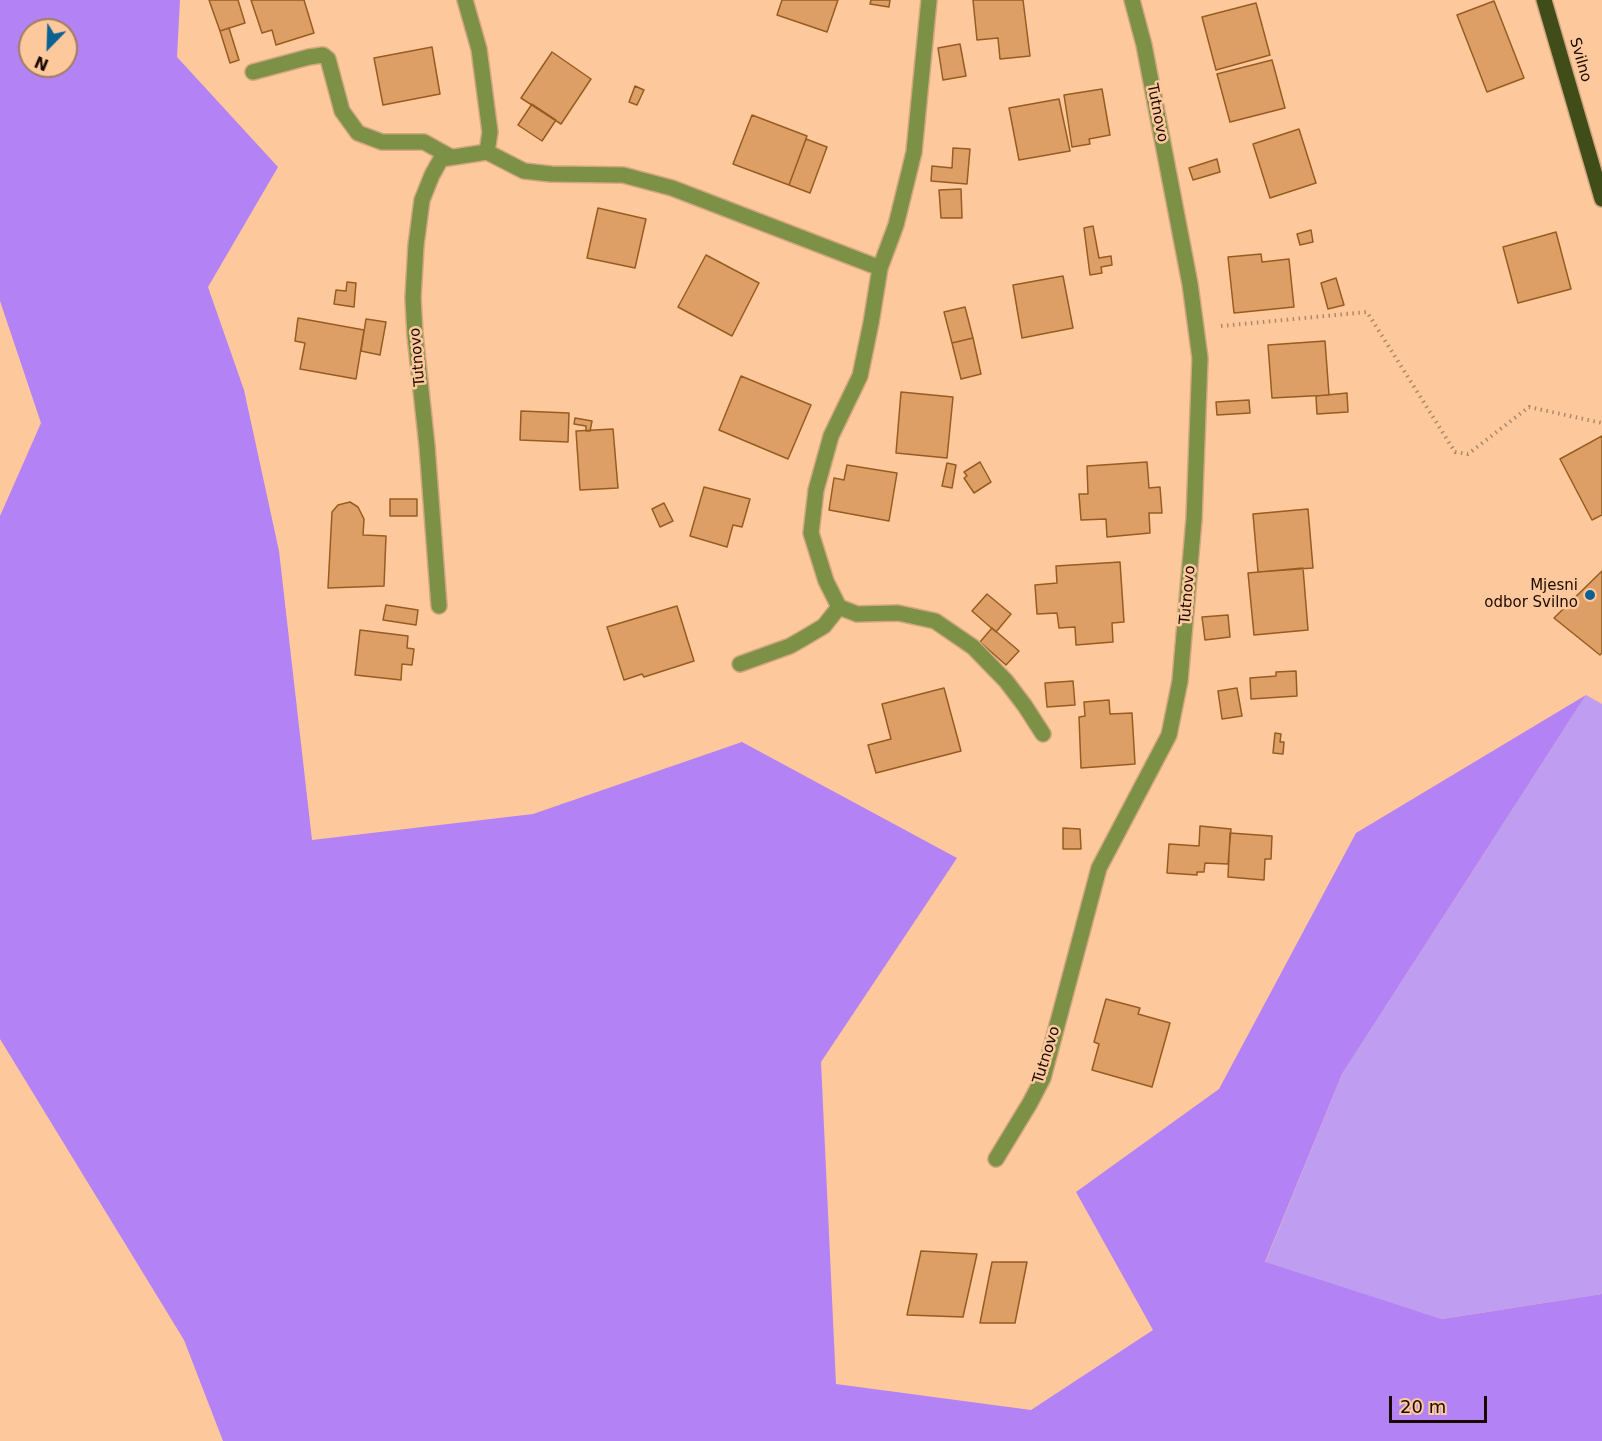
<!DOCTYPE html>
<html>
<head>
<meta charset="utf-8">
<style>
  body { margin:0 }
  #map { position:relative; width:1602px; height:1441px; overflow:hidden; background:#fdc99c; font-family:"DejaVu Sans",sans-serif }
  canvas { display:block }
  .north { position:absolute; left:18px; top:18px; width:60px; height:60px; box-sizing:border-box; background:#fdc99c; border:2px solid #a27c5e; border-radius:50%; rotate:203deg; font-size:16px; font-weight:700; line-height:24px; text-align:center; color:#1a0900 }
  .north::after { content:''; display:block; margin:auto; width:21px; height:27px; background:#0b6192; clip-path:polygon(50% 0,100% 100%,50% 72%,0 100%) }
  .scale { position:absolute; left:1389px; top:1396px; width:98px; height:27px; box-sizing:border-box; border:3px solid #1a0900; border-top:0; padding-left:8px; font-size:18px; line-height:21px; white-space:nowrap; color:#1a0900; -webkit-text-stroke:4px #fdc99c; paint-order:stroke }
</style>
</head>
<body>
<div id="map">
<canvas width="1602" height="1441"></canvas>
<div class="north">N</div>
<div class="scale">20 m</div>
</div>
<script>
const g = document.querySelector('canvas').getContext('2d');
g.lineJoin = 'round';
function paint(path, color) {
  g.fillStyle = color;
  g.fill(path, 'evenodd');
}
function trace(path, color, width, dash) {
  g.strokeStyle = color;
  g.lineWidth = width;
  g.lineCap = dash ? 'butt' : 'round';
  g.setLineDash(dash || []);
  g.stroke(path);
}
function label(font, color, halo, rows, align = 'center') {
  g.font = font + ' "DejaVu Sans",sans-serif';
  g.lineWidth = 5;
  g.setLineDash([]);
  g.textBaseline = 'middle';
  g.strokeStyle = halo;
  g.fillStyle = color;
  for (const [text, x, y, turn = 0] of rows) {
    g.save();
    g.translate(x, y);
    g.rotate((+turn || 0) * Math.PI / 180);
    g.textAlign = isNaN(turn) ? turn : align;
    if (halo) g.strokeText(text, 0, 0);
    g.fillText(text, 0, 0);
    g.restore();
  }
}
const green = new Path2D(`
  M1586,695L1602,704V1294L1442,1319L1265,1263L1342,1074Z`);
const forest = new Path2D(`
  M0,0H180L177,57L278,167L208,287L244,390L279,551L312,840L533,814L742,742L957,858L821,1062L836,1384L1031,1410L1153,1330L1076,1192L1219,1089L1356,833L1586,695L1342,1074L1265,1262L1442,1319L1602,1294V1441H223L184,1340L0,1039V516L41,423L0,301ZM30,30H66V66H30Z`);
const building = new Path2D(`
  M209,0H238L245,23L220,31Z
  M251,0H304L314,33L276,45L272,30L262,33Z
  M782,0H838L827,32L777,15Z
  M871,0H890L889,7L870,4Z
  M973,0H1023L1030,56L1000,59L998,38L977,40Z
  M1494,1L1524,78L1487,92L1457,15Z
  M1256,3L1270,55L1216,70L1202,17Z
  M229,28L239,60L230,63L220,31Z
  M960,44L966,76L943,80L938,48Z
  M432,47L440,94L383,105L374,58Z
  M552,52L591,79L561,124L521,98Z
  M1272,60L1285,108L1230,122L1217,74Z
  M635,86L644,90L637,105L629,102Z
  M1102,89L1110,135L1089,139L1090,144L1072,147L1064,95Z
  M1059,99L1070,151L1019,160L1009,108Z
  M532,104L556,120L542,141L518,125Z
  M752,115L807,136L789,185L733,164Z
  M1299,129L1316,183L1270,198L1253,144Z
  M806,139L827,147L810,193L789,185Z
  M953,148L970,149L967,184L931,181L932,166L952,168Z
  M1217,159L1220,172L1193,180L1189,168Z
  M961,189L962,218H941L939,190Z
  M598,208L646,219L635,268L587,258Z
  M1093,226L1099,258L1111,256L1112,265L1101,267L1102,273L1090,275L1084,228Z
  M1311,230L1313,242L1300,245L1297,234Z
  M1556,232L1571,289L1518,303L1503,247Z
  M1261,254L1262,262L1289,259L1294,307L1234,313L1228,257Z
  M706,255L759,283L732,336L678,307Z
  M1063,276L1073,328L1022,338L1013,285Z
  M1336,278L1344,305L1328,309L1321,283Z
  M347,282L356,283L354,307L334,304L336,290L346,291Z
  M965,307L973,338L952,343L944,312Z
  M298,318L364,330L356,379L300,369L305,343L295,341Z
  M366,319L386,322L380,355L361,351Z
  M973,338L981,374L961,379L952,343Z
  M1325,341L1329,395L1272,398L1268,345Z
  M741,376L811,405L788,459L719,430Z
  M901,392L953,397L947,458L896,453Z
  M1347,393L1348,412L1317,414L1316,396Z
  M1249,400L1250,413L1217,415L1216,402Z
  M521,411L569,413L568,442L520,440Z
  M575,418L592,421L590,431H586V426L574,424Z
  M613,429L618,488L580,490L576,431Z
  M1602,436V515L1592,520L1560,459Z
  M980,462L991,482L974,493L964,478L967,476L964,472Z
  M1147,462L1149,488L1160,487L1162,513H1149L1150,533L1107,537L1106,519L1081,520L1079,494H1088L1087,466Z
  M947,463L956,465L952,488L942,486Z
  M847,465L897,473L889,521L829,510L834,478L844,480Z
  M704,487L750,499L742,527L733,525L727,547L690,536Z
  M390,499H417V516H390Z
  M350,502L358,507L364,519L363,535L386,536L384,586L328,588L332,512L338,505Z
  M664,503L673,521L660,527L652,509Z
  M1308,509L1313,568L1258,572L1253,514Z
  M1120,562L1124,622L1112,623L1113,642L1076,645L1075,627L1059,628L1057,613L1037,614L1035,585L1057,583L1056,566Z
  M1303,568L1308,630L1254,635L1248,573Z
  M1602,571V653L1600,655L1554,618Z
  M987,594L1011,614L996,632L972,611Z
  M386,605L418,610L416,625L383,620Z
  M677,606L694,661L644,677L642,674L624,680L607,627Z
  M1228,615L1230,637L1205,640L1202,617Z
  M992,628L1019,651L1006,665L980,642Z
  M360,630L408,636L407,648L414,649L412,665L402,664L401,680L355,675Z
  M1296,671L1297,696L1251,699L1250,678L1276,676V672Z
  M1073,681L1075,705L1047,707L1045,683Z
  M944,688L961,751L876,773L868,745L891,739L882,704Z
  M1237,688L1242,716L1222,719L1218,691Z
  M1109,700L1110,714L1132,713L1135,764L1081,768L1079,717L1085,716L1084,702Z
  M1275,733L1281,734L1280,742H1284L1283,754L1273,753Z
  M1200,826L1231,829L1228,864L1205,863L1204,872H1197V875L1167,873L1169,844L1199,846Z
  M1063,828L1080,829L1081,849H1063Z
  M1230,833L1272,836L1271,859H1265L1264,880L1228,877Z
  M1106,999L1140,1008L1138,1014L1170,1023L1152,1087L1092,1070L1099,1044L1094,1042Z
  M921,1251L977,1254L963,1317L907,1315Z
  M992,1262H1027L1015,1323H980Z`);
const path = new Path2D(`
  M1221,326L1367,312L1455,452L1468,454L1529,407L1602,423`);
const minor = new Path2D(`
  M465,0L479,49L490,132L487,152
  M929,0L914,152L896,225L880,268L871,323L860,376L831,436L816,490L811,533L826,581L839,607L857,614L898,613L935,621L973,647L1006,681L1025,706L1043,734
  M253,72L309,57L323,55L328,59L342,111L358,133L382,142H424L451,157
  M439,606L427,446L415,335L413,298L416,245L422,200L432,175L441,159L487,152L524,171L551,174L623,175L672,188L880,268
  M740,664L790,646L804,638L824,626L839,607
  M996,1159L1030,1103L1043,1078L1099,868L1169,735L1180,681L1194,519L1200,358L1190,284L1144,45L1132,0`);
const major = new Path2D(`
  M1544,0L1602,199`);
const markers = [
  [1590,595,6,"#0b6192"]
];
const streetNames = [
  ["Svilno",1580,60,74],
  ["Tutnovo",1157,113,79],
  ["Tutnovo",418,357,-95],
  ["Tutnovo",1188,595,-85],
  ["Tutnovo",1047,1055,-73]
];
const poiNames = [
  ["Mjesni",1578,586],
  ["odbor Svilno",1578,603]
];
paint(green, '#bf9ef1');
paint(forest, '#b382f5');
paint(building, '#de9f66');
trace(building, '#965c20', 1.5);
trace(minor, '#d4a680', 18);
trace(major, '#d4a680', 18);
trace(path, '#ae8766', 4, [1.5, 4.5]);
trace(minor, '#7c9046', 15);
trace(major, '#404d19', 15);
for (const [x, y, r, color] of markers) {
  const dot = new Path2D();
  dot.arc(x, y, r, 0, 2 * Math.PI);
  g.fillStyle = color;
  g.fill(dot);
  trace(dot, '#fdc99c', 2);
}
label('15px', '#1a0900', '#fdc99c', streetNames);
label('15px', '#1a0900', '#fdc99c', poiNames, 'right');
</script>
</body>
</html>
